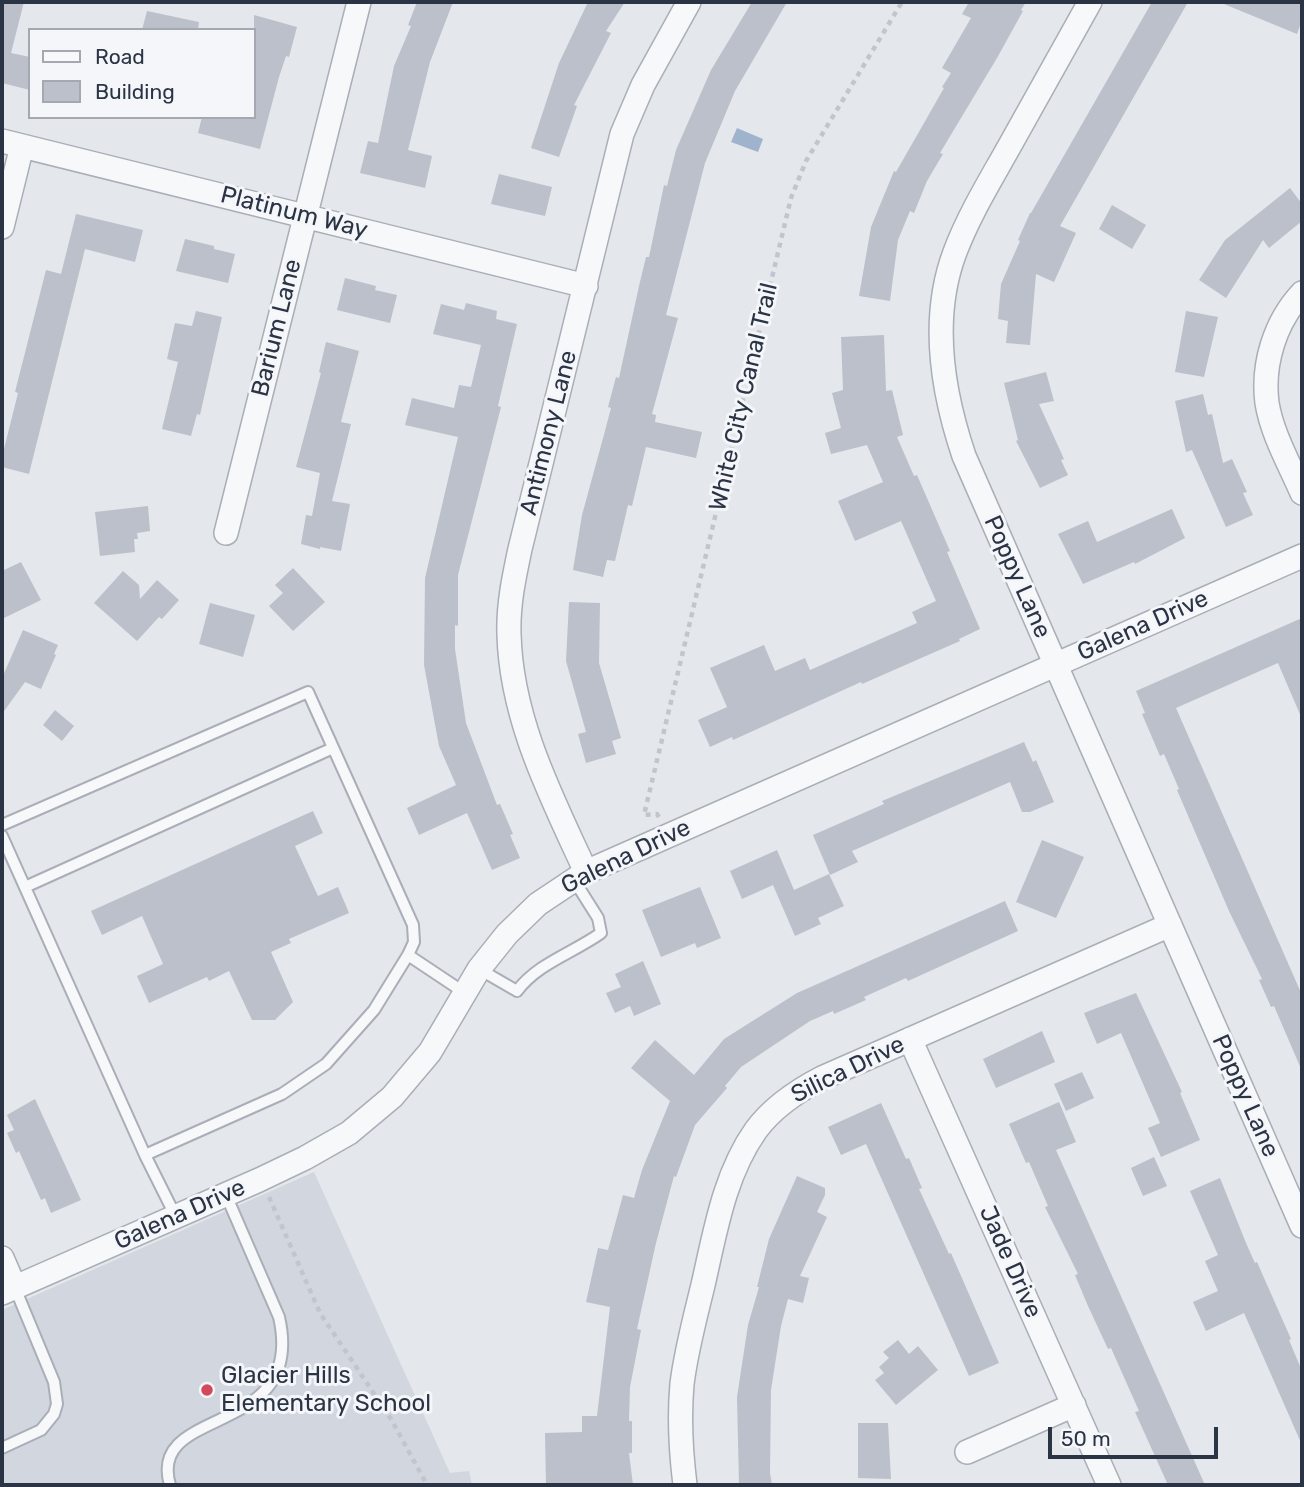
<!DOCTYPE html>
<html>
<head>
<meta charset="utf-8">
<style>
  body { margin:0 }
  #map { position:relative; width:1304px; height:1487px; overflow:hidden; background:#e4e7ec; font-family:Rubik,sans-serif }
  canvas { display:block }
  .frame { position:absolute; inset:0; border:4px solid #2b3445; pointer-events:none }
  .legend { position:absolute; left:28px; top:28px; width:228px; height:91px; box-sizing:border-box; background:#f4f6f9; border:2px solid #a4a8b1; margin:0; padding:9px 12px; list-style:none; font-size:21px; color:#2b3445 }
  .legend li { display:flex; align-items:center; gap:14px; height:35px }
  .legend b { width:35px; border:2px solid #a4a8b1 }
  .scale { position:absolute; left:1048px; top:1427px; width:170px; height:32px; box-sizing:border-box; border:4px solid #2b3445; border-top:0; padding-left:9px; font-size:21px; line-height:24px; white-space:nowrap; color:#2b3445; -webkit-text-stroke:5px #f4f6f9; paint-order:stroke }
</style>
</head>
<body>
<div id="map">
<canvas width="1304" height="1487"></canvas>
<div class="frame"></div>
<ul class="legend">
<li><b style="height:9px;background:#f7f8fa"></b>Road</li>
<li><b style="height:19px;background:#bbc0ca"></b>Building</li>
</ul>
<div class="scale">50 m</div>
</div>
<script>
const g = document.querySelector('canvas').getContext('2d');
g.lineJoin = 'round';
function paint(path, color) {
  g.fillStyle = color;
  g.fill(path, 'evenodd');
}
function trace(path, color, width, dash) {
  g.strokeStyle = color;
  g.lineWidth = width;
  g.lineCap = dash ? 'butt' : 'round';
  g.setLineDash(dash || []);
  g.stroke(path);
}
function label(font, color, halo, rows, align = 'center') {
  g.font = font + ' Rubik,sans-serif';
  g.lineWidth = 6;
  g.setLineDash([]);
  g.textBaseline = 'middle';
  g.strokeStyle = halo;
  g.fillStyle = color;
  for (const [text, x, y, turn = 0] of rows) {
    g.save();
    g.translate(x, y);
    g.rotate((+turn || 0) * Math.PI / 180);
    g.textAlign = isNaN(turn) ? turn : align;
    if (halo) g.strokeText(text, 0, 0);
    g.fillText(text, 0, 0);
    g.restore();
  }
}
const built = new Path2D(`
  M314,1172L450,1473L469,1471L472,1485H2V1310Z`);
const water = new Path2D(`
  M737,128L763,139L758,152L731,142Z`);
const building = new Path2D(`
  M2,2H24L11,53L30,57V90L2,83Z
  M417,2H453L430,62L408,150L432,156L425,188L360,173L368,141L378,143L394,66L411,26L408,25Z
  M588,2H625L606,31L611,33L574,105L577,106L559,157L531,148L559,63Z
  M752,2H787L735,91L705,163L666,315L678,318L652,414L656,415L655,422L702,432L696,458L646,447L632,506L628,505L615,561L607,560L603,577L573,570L582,515L605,431L611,408L608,407L616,377L619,378L639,286L646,257H649L664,185L667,186L676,150L711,70Z
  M969,2H1026L1021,10L1023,11L997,58L940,153L943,154L927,181L914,213L910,211L898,240L890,301L859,296L871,227L894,171L896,172L944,88L942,87L951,73L942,68L971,18L962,14Z
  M1152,2H1188L1060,226L1076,233L1054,282L1036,274L1030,345L1006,343L1008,321L998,319L1001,284L1020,241L1018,240L1030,213H1031Z
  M1219,2H1302V20L1297,34Z
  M147,11L199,22L198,30H142Z
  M254,15L297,27L289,57L286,56L279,77L260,149L198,133L202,117H254Z
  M499,174L552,187L545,216L491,204Z
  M1290,188L1302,204V221L1269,248L1263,240L1226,298L1199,280L1225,240Z
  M1112,205L1146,225L1132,249L1099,229Z
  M76,214L143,230L135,262L85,249L29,474L2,467V457L18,393L15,392L46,270L61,274Z
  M185,239L214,246V249L235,254L228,283L176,271Z
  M345,278L376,286L375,290L397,295L390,323L337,310Z
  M466,303L497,311L496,319L517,324L498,406L501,407L458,575V626L455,625V649L466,723L497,805L500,804L513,834L510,835L520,858L492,870L467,813L419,835L407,808L456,785L439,746L424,665L425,578L458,437L405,425L412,398L454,408L459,385L471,387L481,345L433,334L441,304L464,310Z
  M196,311L222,317L200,415L197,414L191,436L162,429L178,362L167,359L175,323L192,326Z
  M1186,311L1218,317L1204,377L1175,372Z
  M884,335L886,391L892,390L903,435L897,437L914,476L917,475L950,551L947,552L980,629L959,639L960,641L862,684L861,682L733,740L732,737L710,747L698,720L727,707L710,668L764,645L775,671L805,658L810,670L917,623L912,612L936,601L901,521L855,541L838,501L883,482L867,445L831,454L825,433L841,428L832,393L843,390L841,337Z
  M326,342L359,351L341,422L351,424L332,501L350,504L341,551L320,547V549L301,544L306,515L312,516L320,473L296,467L321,373L319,372Z
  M1046,372L1054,401L1039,404L1064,459L1061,460L1068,475L1040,488L1016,441L1018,440L1004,383Z
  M1203,394L1208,415L1212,414L1223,463L1232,459L1247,492L1243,493L1253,515L1226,527L1192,450L1186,452L1175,401Z
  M148,506L150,531L137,533L138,539H134L135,552L100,556L95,512Z
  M1172,509L1185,538L1135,564L1134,562L1083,584L1058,534L1088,521L1097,542Z
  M21,562L41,600L2,619V571Z
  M293,568L325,602L293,631L269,606L283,593L275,585Z
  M123,571L139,585L140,599L157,580L179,600L162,619L159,617L137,641L94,603Z
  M569,602L600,603L599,663L621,738L612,741L616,754L586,763L578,734L586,732L566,661Z
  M210,603L255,615L243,657L199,644Z
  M1302,618V719L1278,663L1176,708L1302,995V1071L1274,1006L1271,1007L1259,980L1262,979L1229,911L1177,790L1179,789L1164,754L1160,756L1142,714L1145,713L1136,691Z
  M23,630L58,645L54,654L56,655L41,689L25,682L2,714V678Z
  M55,710L74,726L62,741L43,725Z
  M1024,742L1033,762L1036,760L1054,802L1030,812H1022L1010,782L852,851L858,862L830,875L813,835L884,804L882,801Z
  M313,811L323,833L295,846L318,896L338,887L349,913L289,939L291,943L271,952L293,1002L275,1020H252L229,971L209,981L207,977L149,1003L137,976L163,964L142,916L102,935L91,911Z
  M1042,840L1084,857L1056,918L1016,902Z
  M777,850L794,890L829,874L844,906L818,918L821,924L795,936L773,885L742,899L730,871Z
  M700,887L721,938L697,948L695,943L661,957L642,910Z
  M1005,901L1018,931L908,981L906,978L864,997L866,1000L834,1014L833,1011L810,1021L741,1067L725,1086L727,1088L695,1125L676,1177L674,1176L656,1243L637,1329L641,1330L630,1387L629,1421H632V1453H629L633,1485H546L545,1433L582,1432V1416H597L610,1307L586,1302L598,1248L608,1250L623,1195L634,1198L642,1170L670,1101L631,1068L655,1040L694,1075L724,1039L797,993Z
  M643,961L661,1004L634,1016L630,1006L615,1013L606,993L621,987L615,974Z
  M1136,993L1182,1092L1180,1093L1200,1140L1161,1157L1148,1128L1160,1123L1121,1033L1097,1044L1084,1013Z
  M1042,1031L1055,1062L996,1088L983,1059Z
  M1082,1072L1094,1098L1066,1111L1054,1084Z
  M35,1099L81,1200L51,1213L45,1198L41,1200L19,1151L16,1153L7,1133L14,1130L7,1115Z
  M1059,1102L1076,1142L1056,1150L1205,1485H1168L1135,1412L1139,1411L1111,1348L1108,1349L1088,1306L1075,1275L1078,1274L1045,1207L1048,1206L1029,1162L1026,1163L1009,1124Z
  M881,1103L906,1159L909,1158L922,1188L919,1189L949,1254L951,1253L999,1363L969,1376L866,1144L841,1155L828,1127Z
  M1154,1157L1167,1186L1143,1196L1131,1168Z
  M797,1176L825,1188V1195L817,1212L827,1217L800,1276L809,1278L803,1303L788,1299L781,1326L771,1390L770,1473L772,1485H739L737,1397L748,1325L759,1287H757L769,1239Z
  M1220,1178L1246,1243L1255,1263L1257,1262L1291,1339L1289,1340L1302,1371V1445L1244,1313L1206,1331L1193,1302L1218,1291L1205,1261L1218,1255L1190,1191Z
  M898,1340L909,1354L918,1346L938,1370L896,1405L875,1380L884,1373L879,1367L889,1358L883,1352Z
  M858,1423H888L891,1479L858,1478Z`);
const path = new Path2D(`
  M659,817L657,814L644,815L791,198L806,161L902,2
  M269,1197L320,1313L391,1419L427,1485`);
const lane = new Path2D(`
  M2,825L308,692L413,925L414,942L408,955L374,1010L326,1064L282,1094L145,1155L2,836
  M25,887L333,748
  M408,955L465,993
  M479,969L517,991C538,963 573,953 601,933L598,918L574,880
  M145,1155L176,1217
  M2,1448L41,1430L54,1414L57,1404L54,1382L15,1288
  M170,1485C146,1404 307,1440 279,1317L226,1195`);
const street = new Path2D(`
  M1090,2C1063,50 1036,98 1009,147C990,181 969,215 955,252C930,318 942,391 964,456L1302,1226
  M2,141L586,286
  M2,227L22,146
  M1302,293C1275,322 1262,364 1267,403C1272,434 1290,465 1302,493
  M226,533L359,2
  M586,872C551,796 511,719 509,634C508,605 514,577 520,549L622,134L643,85L689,2
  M910,1039L1109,1485
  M2,1258L15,1288
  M2,1293L259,1180L305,1158L349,1133L392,1097L430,1052L479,969L507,934L538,904L586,872L1302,556
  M967,1452L1074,1405
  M685,1485C681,1453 679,1417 682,1384C686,1351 695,1318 703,1285C715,1233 724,1175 756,1130C773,1107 797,1091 822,1078L1170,925`);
const markers = [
  [207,1390,7,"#d1495b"]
];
const streetNames = [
  ["Platinum Way",294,213,14],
  ["Barium Lane",277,328,-76],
  ["White City Canal Trail",744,397,-77],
  ["Antimony Lane",549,433,-76],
  ["Poppy Lane",1017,577,66],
  ["Galena Drive",1143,626,-24],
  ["Galena Drive",626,857,-26],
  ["Silica Drive",848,1070,-26],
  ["Poppy Lane",1245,1096,66],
  ["Galena Drive",180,1215,-24],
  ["Jade Drive",1010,1262,66]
];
const poiNames = [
  ["Glacier Hills",221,1376],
  ["Elementary School",221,1404]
];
paint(built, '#d2d6de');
paint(water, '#9fb4cc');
paint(building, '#bbc0ca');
trace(lane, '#a9aeb7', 14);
trace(street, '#a9aeb7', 26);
trace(path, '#c2c5cb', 4.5, [5, 5]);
trace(lane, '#f7f8fa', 10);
trace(street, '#f7f8fa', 23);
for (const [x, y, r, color] of markers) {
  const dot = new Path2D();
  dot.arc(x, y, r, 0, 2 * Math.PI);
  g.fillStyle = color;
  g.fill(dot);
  trace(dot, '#f4f6f9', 2.5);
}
label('24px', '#2b3445', '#f4f6f9', streetNames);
label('24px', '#2b3445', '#f4f6f9', poiNames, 'left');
</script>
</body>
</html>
